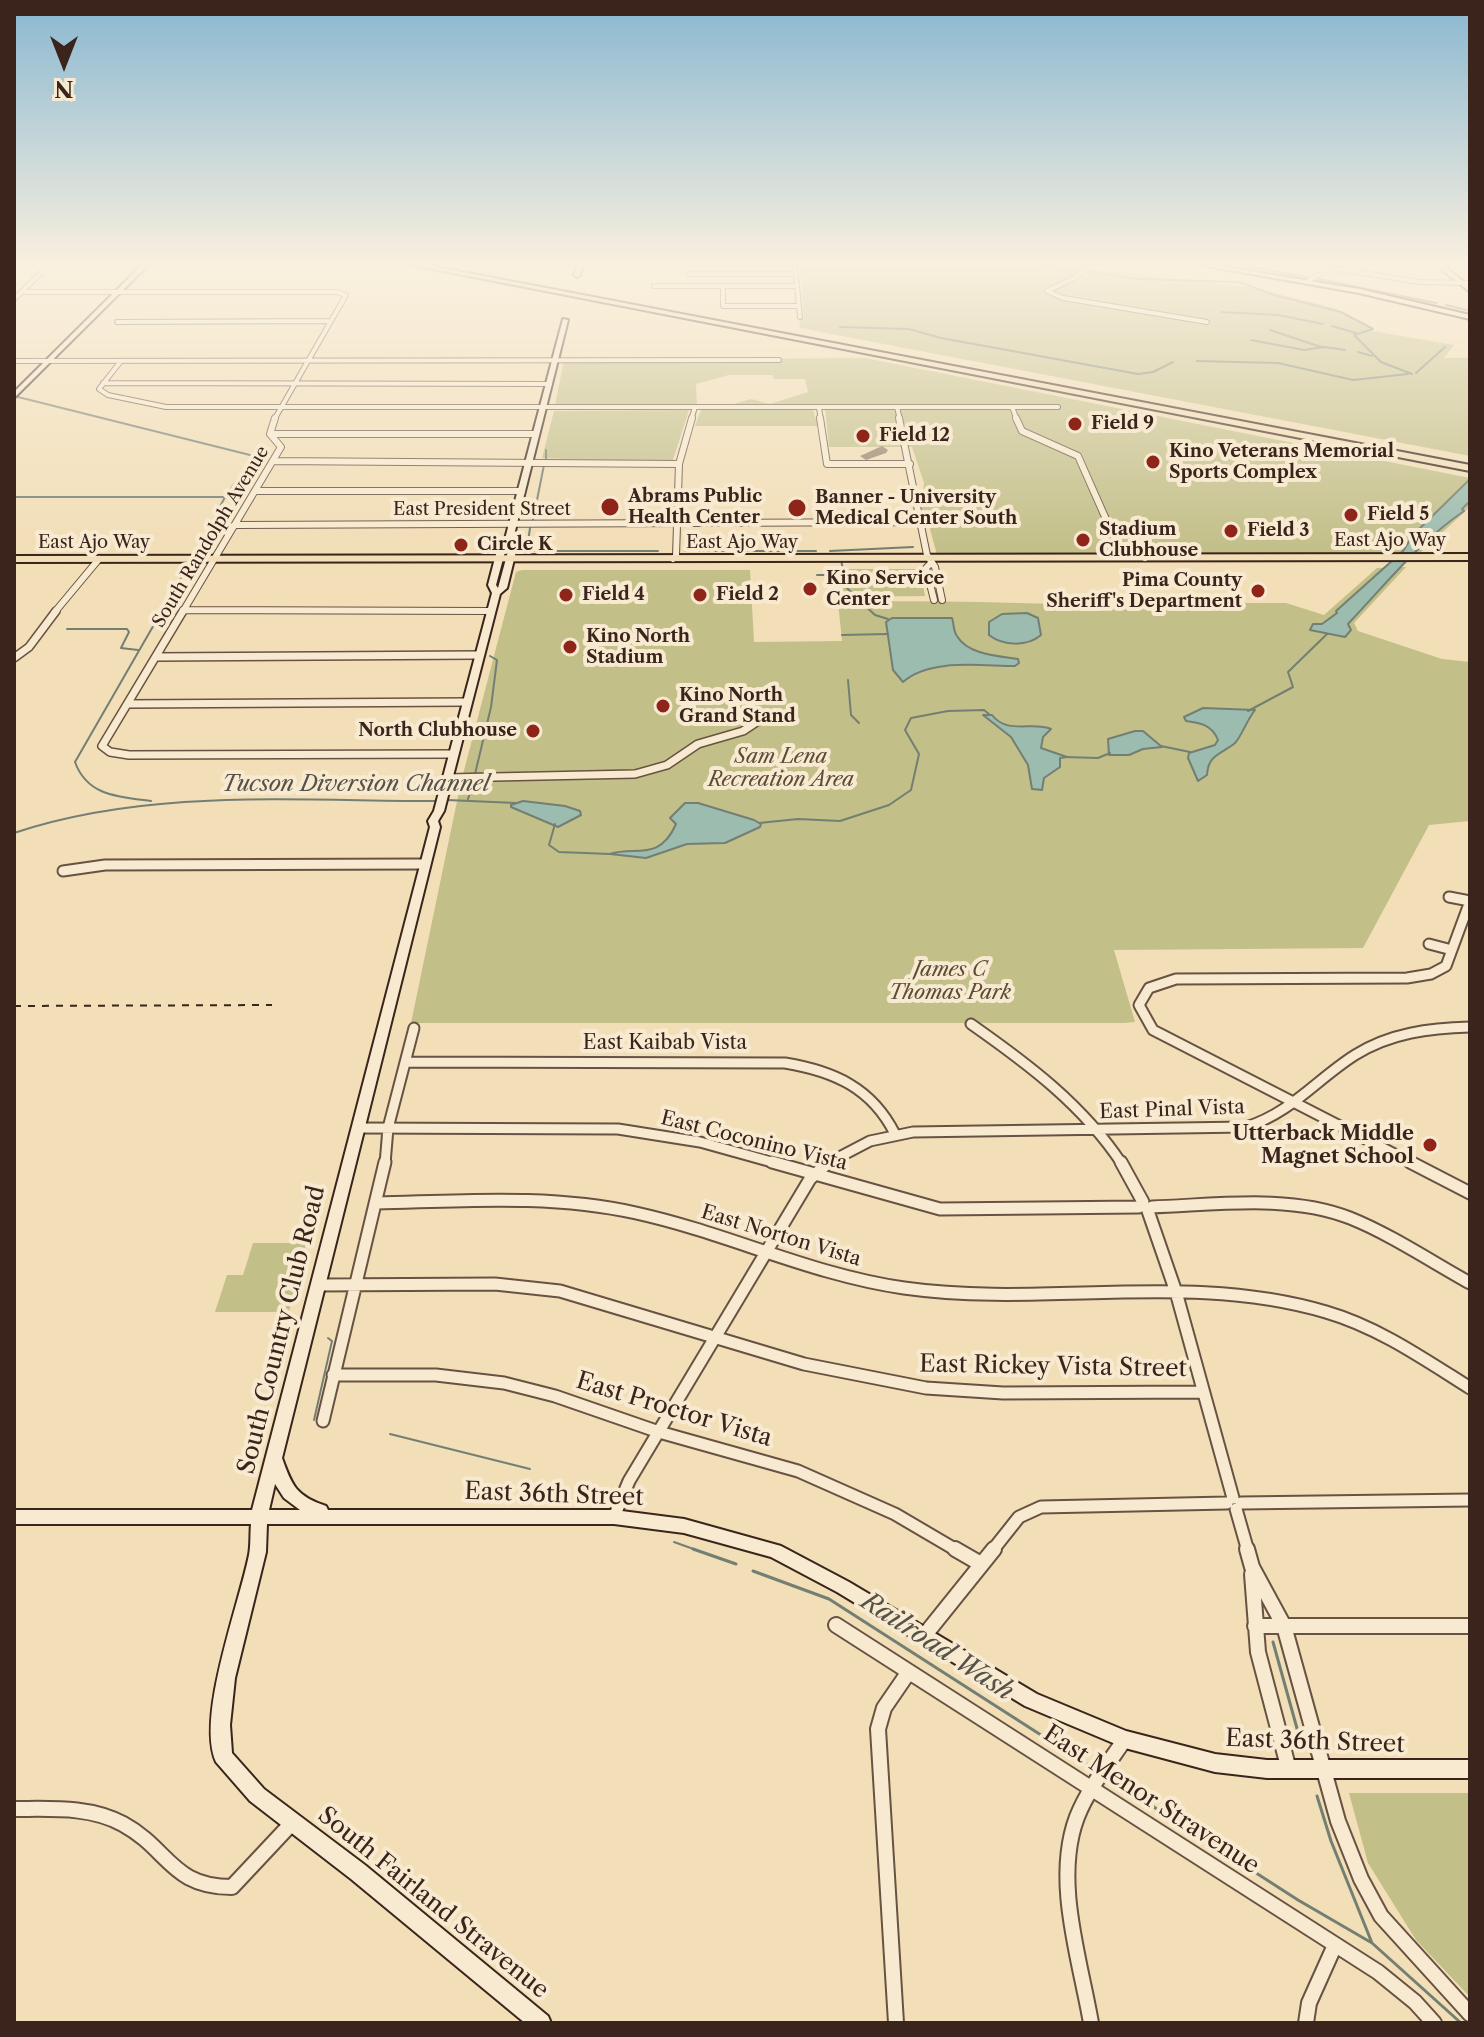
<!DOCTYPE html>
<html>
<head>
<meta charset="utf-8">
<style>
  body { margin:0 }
  #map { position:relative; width:1484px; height:2037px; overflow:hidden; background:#f2deb7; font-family:"Libre Caslon Text",serif }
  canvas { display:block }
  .frame { position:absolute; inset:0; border:16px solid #3a241c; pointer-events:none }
  .north { position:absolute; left:24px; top:24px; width:80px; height:80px; -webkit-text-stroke:6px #f7ead0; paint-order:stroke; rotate:180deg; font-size:22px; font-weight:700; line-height:32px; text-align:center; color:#3a241c }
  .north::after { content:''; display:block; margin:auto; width:28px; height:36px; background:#3a241c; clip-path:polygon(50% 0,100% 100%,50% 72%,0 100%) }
</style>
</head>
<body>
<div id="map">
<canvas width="1484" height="2037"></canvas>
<div class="frame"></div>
<div class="north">N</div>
</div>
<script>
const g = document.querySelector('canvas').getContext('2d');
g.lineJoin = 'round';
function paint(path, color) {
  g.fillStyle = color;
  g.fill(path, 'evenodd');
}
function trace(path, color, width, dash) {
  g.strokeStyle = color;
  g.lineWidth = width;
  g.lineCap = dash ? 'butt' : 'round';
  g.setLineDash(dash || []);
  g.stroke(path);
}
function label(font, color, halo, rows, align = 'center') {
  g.font = font + ' "Libre Caslon Text",serif';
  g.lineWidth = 8;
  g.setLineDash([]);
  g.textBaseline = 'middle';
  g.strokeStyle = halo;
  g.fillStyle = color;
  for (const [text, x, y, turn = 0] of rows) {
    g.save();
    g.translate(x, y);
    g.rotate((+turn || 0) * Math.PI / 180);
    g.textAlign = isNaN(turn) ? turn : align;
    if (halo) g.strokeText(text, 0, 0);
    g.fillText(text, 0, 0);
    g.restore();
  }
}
const green = new Path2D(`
  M800,265H1052L1080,268L1073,275L1080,276L1090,269L1256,288L1337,309L1373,331L1454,345L1444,358H1470V456L800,328L799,318H804Z
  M865,358L1470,478V507L1421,552L937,555L926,514L923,513L919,500L922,499L924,483L912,447H829L825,407L727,406L751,399L770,404L808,392L805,379H774L773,375H729L696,384L697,406L555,405L564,360Z
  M689,410L672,463L542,458L554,411Z
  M701,410H813L818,426H695Z
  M1406,567L1354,623L1358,631L1442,659L1470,662V821L1429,825L1363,948L1114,950L1135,1022L1123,1023H411L461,782L516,572L522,570H750L754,642L842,641L838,602C962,599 1086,606 1210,608L1209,603H1286L1324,615L1377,568Z
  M834,569H920L925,596L838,597Z
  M253,1243H306L289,1312H215L227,1275H243Z
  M1349,1793H1470V1997L1416,1940L1368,1863Z`);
const water = new Path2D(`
  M1470,479V501L1462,509L1464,511C1419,542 1386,584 1348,624L1351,630L1345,637L1310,630L1313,624H1322L1337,613L1336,611L1403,551L1413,535Z
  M1027,613L1038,618L1041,635C1027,647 1003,646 989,635V622L1002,614Z
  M892,618H952C954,623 953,631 957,636C968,655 999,656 1018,659L1019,663L1015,666C981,666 930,658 903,682L893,670L886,622Z
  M1203,708L1255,710C1247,720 1241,737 1235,743C1222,754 1208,754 1207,775L1198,781L1188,758L1189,753L1215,745L1218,740C1212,725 1201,723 1186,721L1184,717Z
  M983,715H992C1007,735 1033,721 1051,729L1043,737L1041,748L1067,757L1060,758V767L1044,778L1042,790L1032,789L1028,765L1011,737Z
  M1135,731H1143L1162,747L1143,749L1129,755H1109L1108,739Z
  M523,801L565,806L580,811L581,815L558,827L511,807V805Z
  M685,803H698L754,820L761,824L760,827L725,843L687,844L646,858L610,854C634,845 659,863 676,824L670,818Z`);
const streamFar1 = new Path2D(`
  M1045,265L1079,271
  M1240,265L1307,277
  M1085,271L1138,279L1239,282L1274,295L1341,312L1373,329L1354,335L1381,362L1412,374
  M1319,279L1436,303
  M1446,305L1470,311
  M1222,312L1278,315L1323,324
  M1332,326L1356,333
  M840,327L909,329L941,338L1138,374L1153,372L1173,362
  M1270,330L1321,347
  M1251,340L1304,350L1324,347L1345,350
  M1358,352L1372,356
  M1197,361L1278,363L1353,380L1408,374
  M1416,373L1445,347
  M14,396L254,456L225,497
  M546,450V459
  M14,497H225L194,556
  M533,520L544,465
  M530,528L527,549L532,551H658
  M685,551H816
  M830,551L913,547
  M841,560L847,588L852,593
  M817,575H843
  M860,601L875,615L888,619
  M67,629H127L129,632L121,648L138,650
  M842,635L888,634
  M848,680L851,715L859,723
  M1248,711L1293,687L1288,672L1327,634
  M1161,746L1190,752
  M1065,757L1098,758L1110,753
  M475,774L491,707L497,660L490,656
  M468,799L473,782
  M447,800L516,803
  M151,801C119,797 87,796 75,762L190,562
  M759,823L798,819L840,821L889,805L911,790L919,754L905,730L911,718L948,711L984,710L989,714
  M555,824L549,845L559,852L610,854
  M14,833C149,788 296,801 437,801
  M314,1420L332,1341L328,1338
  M390,1434L530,1469
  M674,1542L699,1551`);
const stream = new Path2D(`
  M693,1549L736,1564
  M753,1571L829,1599L1094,1769
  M1273,1642L1303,1750
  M1115,1782L1298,1900L1372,1943
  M1317,1796L1331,1841L1372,1943L1461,2023`);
const taxiway = new Path2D(`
  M882,446L888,450L886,453L866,460L860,456Z`);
const streetFar5 = new Path2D(`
  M795,265L800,317
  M1090,265L1076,277L1047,291L1063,298L1207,322
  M1314,265L1419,282L1470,283
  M689,274H796
  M1306,282L1331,268
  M654,286H797
  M723,286V306H799
  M22,292H337L346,295L274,420
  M14,299L42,272L43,268L38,265
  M117,322L331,321
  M14,361L779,360
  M121,361L99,389L108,395L166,407H1058
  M103,383L550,384
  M897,407L900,420
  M1012,407L1017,420
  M819,408L821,420
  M691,420L695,407`);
const streetFar4 = new Path2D(`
  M820,418L827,464H910
  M899,418L927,555L935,567L942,600
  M1016,418L1022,431L1078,456L1117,544L1145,558
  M270,434H536
  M273,461L679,464
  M256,491H522
  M236,525L920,522
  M673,559L676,556L679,464L692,418
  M930,564L926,568L934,600
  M183,610L491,611
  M54,613L99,559
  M182,613L281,447L270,434L275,418`);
const streetFar3 = new Path2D(`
  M183,611L102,746L110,752L129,755L452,754
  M156,657L478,655
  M14,658L29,647L56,611
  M128,704L466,702
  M447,778L635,774L667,765L698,744L743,731L758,721`);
const streetFar2 = new Path2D(`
  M63,871L105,865L425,864
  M1449,897L1470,901
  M1429,944L1452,950
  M971,1024C1028,1064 1083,1105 1122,1164
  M406,1062L785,1063C834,1071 872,1088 895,1134
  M358,1128L618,1129L700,1142L779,1164
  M385,1164L388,1128L414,1028
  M826,1164L870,1141L913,1132L1246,1127C1291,1113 1317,1079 1355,1055C1390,1033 1430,1028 1470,1027
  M1414,1164L1153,1030L1139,1005L1149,988L1176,979L1407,978L1431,974L1446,966L1470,901`);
const streetFar1 = new Path2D(`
  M772,1162L940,1209L1139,1207
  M1121,1162L1143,1202
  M1410,1162L1470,1193
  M377,1203C463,1201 551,1194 636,1213C727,1233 812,1275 904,1288C1045,1308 1188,1271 1326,1312C1378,1327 1424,1359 1470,1388
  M1152,1207C1215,1205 1289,1194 1350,1218C1390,1234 1432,1262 1470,1283
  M1148,1211L1176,1292L1233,1498
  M319,1285L495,1284L560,1291L804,1364L926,1388L1003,1393L1203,1392
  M333,1375H436L504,1383L555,1396L659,1432L798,1471L895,1514L958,1551
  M323,1421L385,1162
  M1241,1503L1470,1500
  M1236,1509L1248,1551
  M614,1517L629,1481L810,1179L829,1162
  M992,1551L1019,1517L1041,1507L1227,1503`);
const street = new Path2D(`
  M955,1549L981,1564
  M1247,1549L1252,1567L1284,1626L1338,1821L1361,1879L1381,1916L1470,2014
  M1252,1574L1258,1652L1289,1770
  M836,1625L1378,1972L1415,2002L1434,2023
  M1255,1626H1470
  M924,1636L994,1549
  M14,1809C51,1809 90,1806 123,1824C169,1849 171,1887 232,1887L292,1823
  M896,2023L878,1729L884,1708L908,1673
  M1091,2023C1080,1959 1053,1880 1077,1817C1088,1789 1108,1764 1125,1739
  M1306,2023L1309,2003L1335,1945`);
const secondary = new Path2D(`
  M142,265H148L14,398V392Z
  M577,265H583L580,275L577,277L574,275Z
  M1201,265H1212L1359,289L1470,315V319L1359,293Z
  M563,319L568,320L513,539L518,543L507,588L500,594L444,811L438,821L440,827L282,1458C292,1486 296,1496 326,1506L328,1510H614L684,1519L781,1546L849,1582L1037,1694L1126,1731L1215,1754L1267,1760H1470V1778H1267L1215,1772L1125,1748L1025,1706L837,1592L771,1557L684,1533L614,1524H267L266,1552L235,1678L230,1725L232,1753L264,1789L365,1865L548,2016L551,2023H525L351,1879L250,1801L216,1762C196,1717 239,1605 249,1555C251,1545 250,1534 251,1524H14V1510H252L430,827L428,821L434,811L492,593L488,585L499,543L505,539ZM509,543L510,544L498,588L496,585L507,544ZM275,1484L284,1498L300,1510H269Z`);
const primary = new Path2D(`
  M1436,265H1443L1470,287V292Z
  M1470,554V560L14,562V556Z`);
const highway = new Path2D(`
  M412,265H426L1470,465V471Z`);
const rail = new Path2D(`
  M14,1006L272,1005`);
const markers = [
  [1075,424,8,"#8f2418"],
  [863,436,8,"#8f2418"],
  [1153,462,8,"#8f2418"],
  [610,507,10,"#8f2418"],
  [797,508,10,"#8f2418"],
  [1351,515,8,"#8f2418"],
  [1231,531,8,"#8f2418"],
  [1083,540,8,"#8f2418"],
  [461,545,8,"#8f2418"],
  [810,589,8,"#8f2418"],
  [1258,591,8,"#8f2418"],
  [566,595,8,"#8f2418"],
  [700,595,8,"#8f2418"],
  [570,647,8,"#8f2418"],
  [663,706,8,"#8f2418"],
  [533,731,8,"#8f2418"],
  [1430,1145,8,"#8f2418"]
];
const farPoinames = [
  ["Field 9",1091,424],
  ["Field 12",879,436],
  ["Kino Veterans Memorial",1169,452],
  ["Sports Complex",1169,473],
  ["Abrams Public",628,497],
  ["Health Center",628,518],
  ["Banner - University",815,498],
  ["Medical Center South",815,519],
  ["Field 5",1367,515],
  ["Stadium",1099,530],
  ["Clubhouse",1099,551],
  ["Field 3",1247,531],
  ["Circle K",477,545],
  ["Kino Service",826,579],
  ["Center",826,600],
  ["Pima County",1242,581,"right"],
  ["Sheriff's Department",1242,602,"right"],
  ["Field 4",582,595],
  ["Field 2",716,595],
  ["Kino North",586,637],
  ["Stadium",586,658],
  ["Kino North",679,696],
  ["Grand Stand",679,717],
  ["North Clubhouse",517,731,"right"]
];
const farStreetnames = [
  ["East President Street",482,510],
  ["South Randolph Avenue",211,537,-59],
  ["East Ajo Way",1390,541],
  ["East Ajo Way",94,543],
  ["East Ajo Way",742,543]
];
const parkNames = [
  ["Sam Lena",781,757],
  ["Recreation Area",781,780],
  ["James C",950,970],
  ["Thomas Park",950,993]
];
const streetNames = [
  ["East Kaibab Vista",665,1043],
  ["East Pinal Vista",1172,1110,-2],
  ["East Coconino Vista",754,1141,14],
  ["East Norton Vista",781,1236,17]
];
const poiNames = [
  ["Utterback Middle",1414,1134],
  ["Magnet School",1414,1157]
];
const waterNames = [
  ["Tucson Diversion Channel",356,785]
];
const nearStreetnames = [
  ["South Country Club Road",282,1330,-76],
  ["East Rickey Vista Street",1053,1367,1],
  ["East Proctor Vista",674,1410,17],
  ["East 36th Street",554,1495,2],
  ["East 36th Street",1315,1742,2],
  ["East Menor Stravenue",1151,1800,33],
  ["South Fairland Stravenue",433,1903,39]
];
const nearWaternames = [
  ["Railroad Wash",937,1647,33]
];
paint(green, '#c2bf89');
paint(water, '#9bbcaf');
trace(water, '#747f74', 2);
trace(streamFar1, '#747f74', 2);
trace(stream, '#747f74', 3);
paint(taxiway, '#96816a');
trace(streetFar5, '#685243', 6);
trace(streetFar4, '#685243', 8);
trace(streetFar3, '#685243', 10);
trace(streetFar2, '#685243', 13);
trace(streetFar1, '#685243', 15);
trace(street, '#685243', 18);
trace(secondary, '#3a241c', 4);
trace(primary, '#3a241c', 4);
trace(highway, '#3a241c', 4);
trace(streetFar5, '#f7ead0', 4);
trace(streetFar4, '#f7ead0', 6);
trace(streetFar3, '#f7ead0', 7);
trace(streetFar2, '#f7ead0', 9);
trace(streetFar1, '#f7ead0', 11);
trace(street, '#f7ead0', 14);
paint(secondary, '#f7ead0');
paint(primary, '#f2deb7');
paint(highway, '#f2deb7');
trace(rail, '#3a241c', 2, [7, 7]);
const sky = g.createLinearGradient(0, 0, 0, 550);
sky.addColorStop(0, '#89b7d1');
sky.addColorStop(0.48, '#f9f0df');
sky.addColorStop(1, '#f9f0df00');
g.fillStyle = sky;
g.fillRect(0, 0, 1484, 550);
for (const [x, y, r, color] of markers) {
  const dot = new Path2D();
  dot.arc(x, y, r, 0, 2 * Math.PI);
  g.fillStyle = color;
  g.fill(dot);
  trace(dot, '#f7ead0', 3);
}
label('bold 18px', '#3a241c', '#f7ead0', farPoinames, 'left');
label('18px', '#3a241c', '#f7ead0', farStreetnames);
label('italic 20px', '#5c4b37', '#f7ead0', parkNames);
label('20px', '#3a241c', '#f7ead0', streetNames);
label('bold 20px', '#3a241c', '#f7ead0', poiNames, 'right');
label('italic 22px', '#575248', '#f7ead0', waterNames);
label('24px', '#3a241c', '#f7ead0', nearStreetnames);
label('italic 26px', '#575248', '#f7ead0', nearWaternames);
</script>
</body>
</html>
